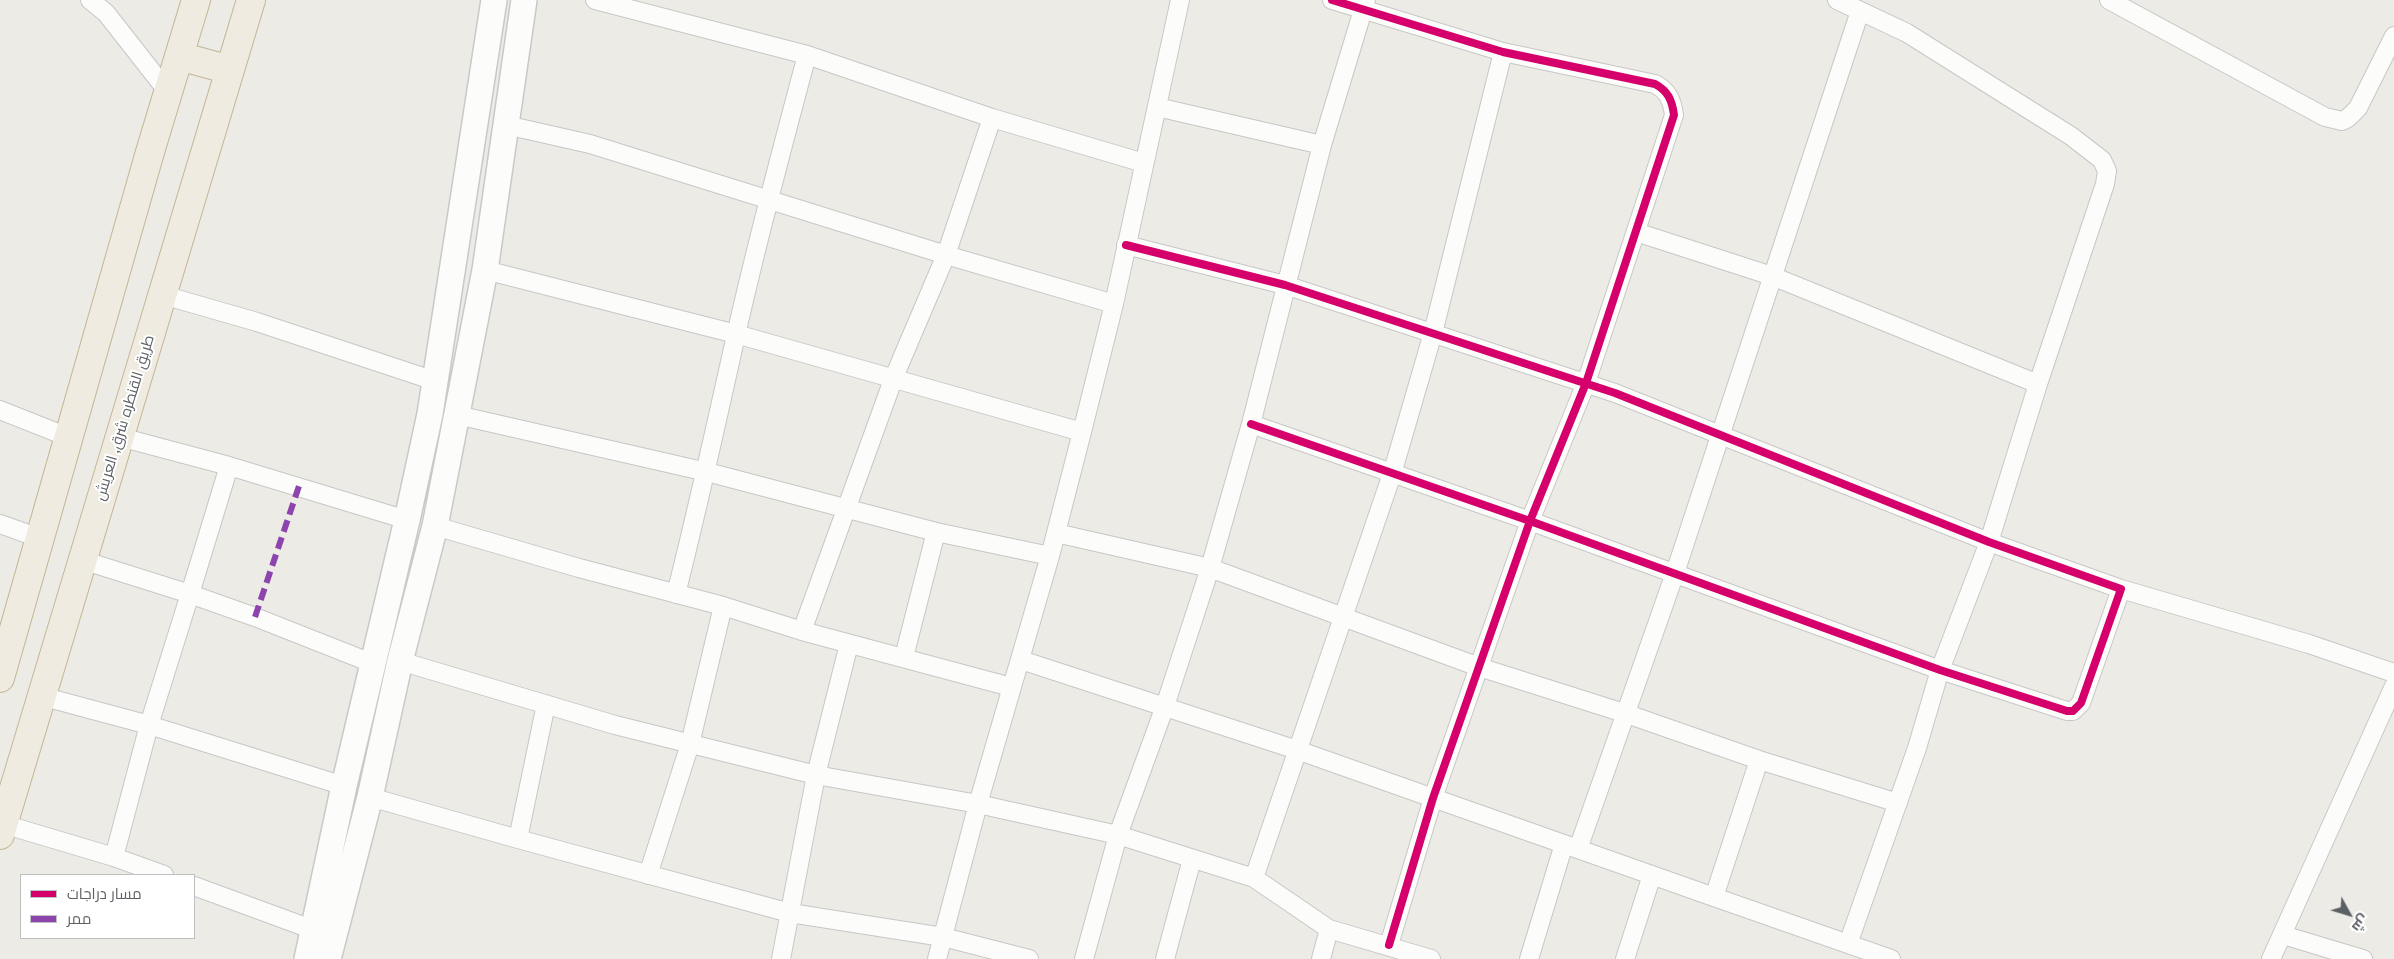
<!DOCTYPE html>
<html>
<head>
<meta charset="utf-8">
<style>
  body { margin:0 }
  #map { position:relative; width:2394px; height:959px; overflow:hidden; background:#ecebe6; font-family:"Space Grotesk",Cairo,sans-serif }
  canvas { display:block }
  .legend { position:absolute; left:20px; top:874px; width:175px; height:65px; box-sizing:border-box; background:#fff; border:1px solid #bebfc1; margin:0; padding:6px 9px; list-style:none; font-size:15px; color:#5c6064 }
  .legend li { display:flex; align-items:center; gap:10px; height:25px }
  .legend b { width:25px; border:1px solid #bebfc1 }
  .north { position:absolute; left:2324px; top:889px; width:50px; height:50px; -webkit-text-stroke:4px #fff; paint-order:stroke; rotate:129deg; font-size:14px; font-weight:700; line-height:20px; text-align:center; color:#5c6064 }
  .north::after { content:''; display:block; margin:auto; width:18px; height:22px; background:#5c6064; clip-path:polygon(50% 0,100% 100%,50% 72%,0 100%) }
</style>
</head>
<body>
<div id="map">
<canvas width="2394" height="959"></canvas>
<ul class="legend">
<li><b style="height:6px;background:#d6006c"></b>مسار دراجات</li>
<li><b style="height:6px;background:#8e44ad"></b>ممر</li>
</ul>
<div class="north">ش</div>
</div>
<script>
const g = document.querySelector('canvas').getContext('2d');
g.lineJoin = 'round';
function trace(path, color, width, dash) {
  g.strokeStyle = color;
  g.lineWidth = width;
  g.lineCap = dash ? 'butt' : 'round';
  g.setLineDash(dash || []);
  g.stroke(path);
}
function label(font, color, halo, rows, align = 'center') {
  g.font = font + ' "Space Grotesk",Cairo,sans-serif';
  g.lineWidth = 4;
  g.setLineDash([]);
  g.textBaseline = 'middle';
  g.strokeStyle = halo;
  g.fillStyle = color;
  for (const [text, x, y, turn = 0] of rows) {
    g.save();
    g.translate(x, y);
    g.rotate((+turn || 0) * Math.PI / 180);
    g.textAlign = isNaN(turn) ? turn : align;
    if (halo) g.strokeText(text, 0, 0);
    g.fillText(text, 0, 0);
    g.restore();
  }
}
const street = new Path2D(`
  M90,0L106,13L168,92
  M595,0L807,55L992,118L1144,163
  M1332,0L1503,52L1655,84C1668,91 1672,100 1674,115L1586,383L1530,521L1433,798L1389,945
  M1837,0L1907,33L2071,136L2102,160L2107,171L2105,184L2038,384L1989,542L1940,670L1917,748L1848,944
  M2109,0L2325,117L2342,121L2348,118L2358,108L2394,36
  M1157,107L1322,145
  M506,125L590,144L946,255L1114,304
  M1636,232L1772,276L2038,384
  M1126,245L1285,285L1615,393L1989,542L2121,589L2081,703L2073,711H2067L1940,670L1530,521L1251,424
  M485,270L736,334L1082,432
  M163,295L257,322L435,381
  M0,410L68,437
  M457,415L707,472L936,532L1050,556
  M120,437L229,466
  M0,524L39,538
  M435,526L579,568L723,606L802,631L1011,687
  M1056,533L1210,568L1479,667L1627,714L1759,760L1898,803
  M2121,589L2309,644L2394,673
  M676,594C698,507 717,421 736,335C757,241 782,148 807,55
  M802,631L894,377L946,255L992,118
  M904,657L936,532
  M1021,660L1297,750L1714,897L1759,760
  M400,661L615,725L816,775L978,804L1118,835L1254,878L1329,929L1321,959
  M374,664L255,617L190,594L229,466L407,520
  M41,696L149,725L190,594L82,560
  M370,797L518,839L790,913L943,937L1029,959
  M3,824L114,857
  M518,839L546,704
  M1578,849L1675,573L1860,11
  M164,875L114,857L149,725L344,786
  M648,875L690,744L723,606
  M1254,878L1392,474L1433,333L1503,52
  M194,886L322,933
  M1714,897L1891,959
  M1329,929L1431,959
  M2283,935L2363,959
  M781,959L816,775L849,644
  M937,959L978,804L1050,556L1082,432L1114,304L1180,0
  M1084,959L1118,835L1165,706L1210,568L1251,424L1322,145L1366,0
  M1165,959L1192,859
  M1529,959L1564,844
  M1625,959L1652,875
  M2271,959L2394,686`);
const secondary = new Path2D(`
  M307,959L344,786L407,520L430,414L494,0
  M328,959L370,797L400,661L435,526L485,270L524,0`);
const highway = new Path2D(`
  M179,56L230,70
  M0,678L150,152L196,0
  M0,835L251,0`);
const quiet = new Path2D(`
  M255,617L299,486`);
const cycleway = new Path2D(`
  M1332,0L1503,52L1655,84C1668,91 1672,100 1674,115L1586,383L1530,521L1433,798L1389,945
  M1126,245L1285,285L1615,393L1989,542L2121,589L2081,703L2073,711H2067L1940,670L1530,521L1251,424`);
const streetNames = [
  ["طريق القنطره شرق, العريش",125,418,-73]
];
trace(street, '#c7c7c7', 20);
trace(secondary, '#c8c9c8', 28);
trace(highway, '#c3b594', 30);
trace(street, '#fcfcfb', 18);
trace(secondary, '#fcfcfb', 25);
trace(highway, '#efebe1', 28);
trace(quiet, '#8e44ad', 6, [12, 6]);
trace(cycleway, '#d6006c', 8);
label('15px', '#5c6064', '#fff', streetNames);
</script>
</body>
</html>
